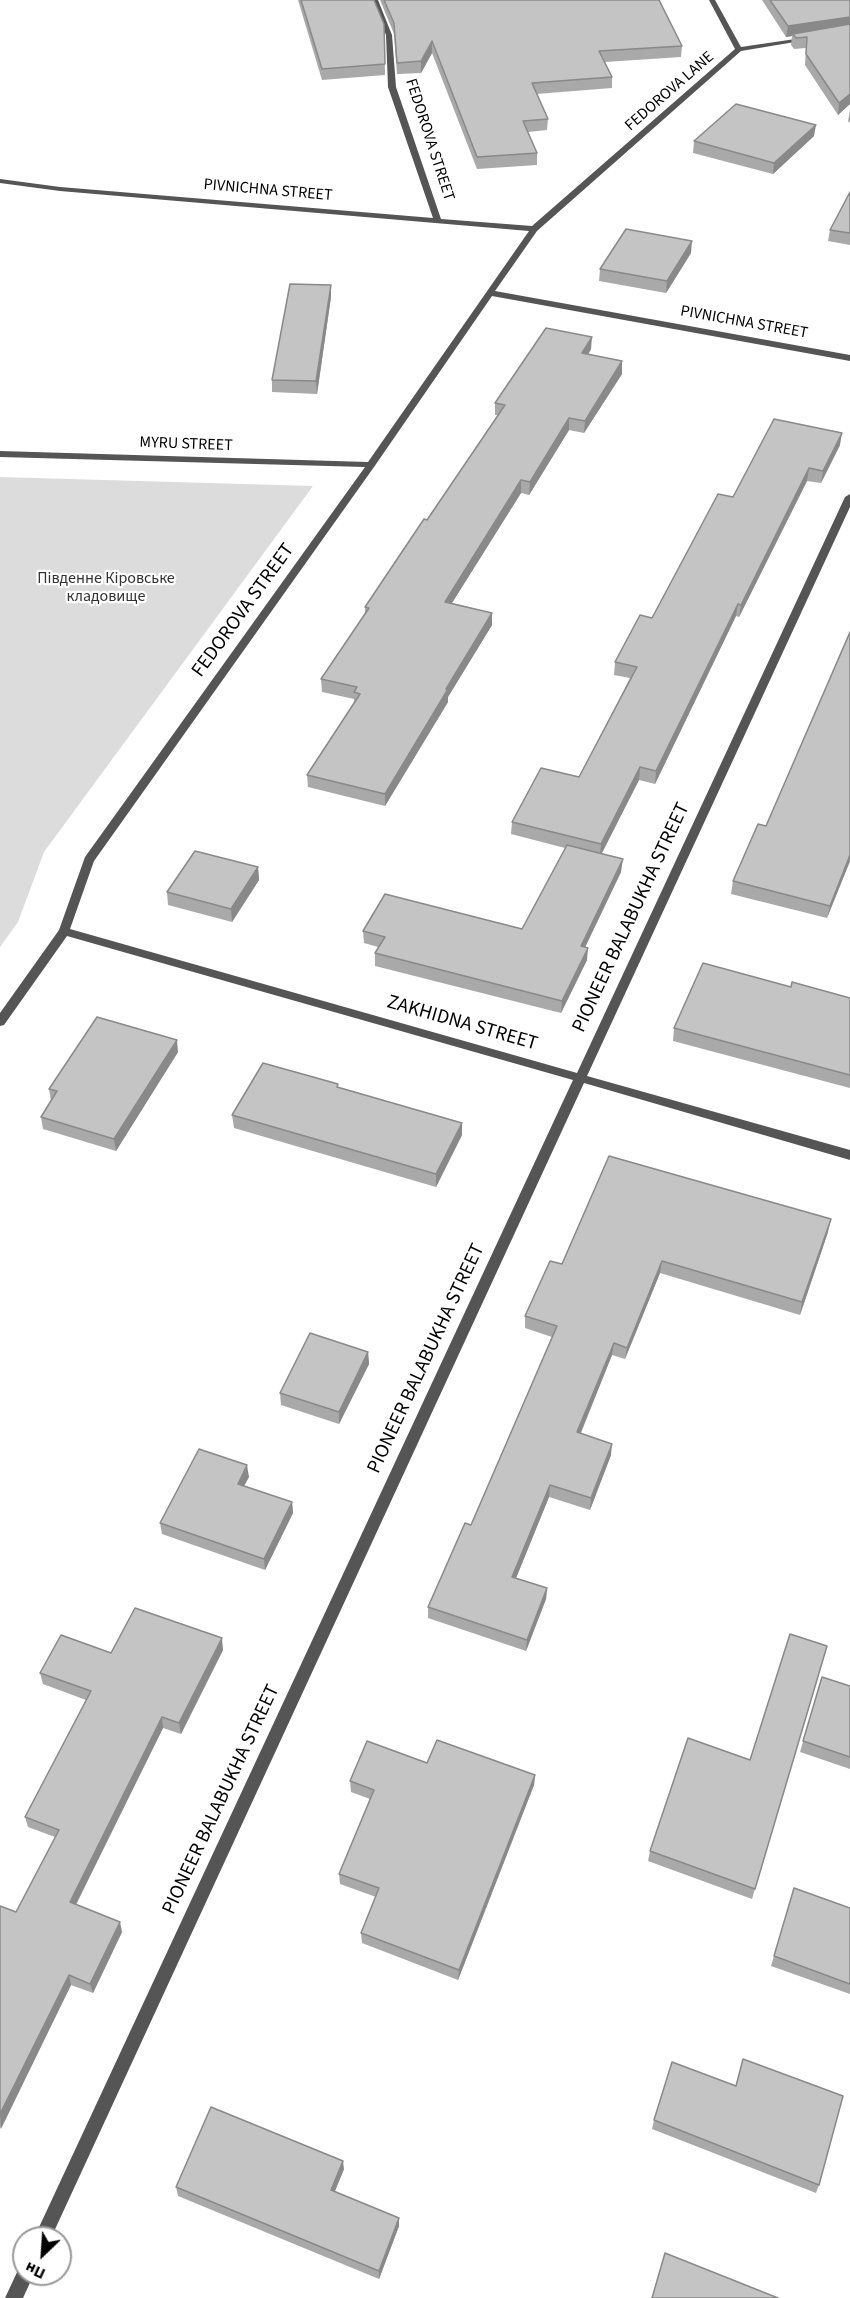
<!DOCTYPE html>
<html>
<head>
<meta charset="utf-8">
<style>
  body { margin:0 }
  #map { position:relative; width:850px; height:2298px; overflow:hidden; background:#fff; font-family:"Source Sans 3",sans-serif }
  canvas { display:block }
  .north { position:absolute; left:12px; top:2226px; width:60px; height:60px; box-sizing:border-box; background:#fff; border:2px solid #999; border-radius:50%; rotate:205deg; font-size:16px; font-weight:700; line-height:24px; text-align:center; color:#000 }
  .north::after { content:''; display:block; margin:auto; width:21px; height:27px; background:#000; clip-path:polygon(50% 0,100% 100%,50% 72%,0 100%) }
</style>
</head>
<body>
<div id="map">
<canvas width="850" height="2298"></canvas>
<div class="north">Пн</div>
</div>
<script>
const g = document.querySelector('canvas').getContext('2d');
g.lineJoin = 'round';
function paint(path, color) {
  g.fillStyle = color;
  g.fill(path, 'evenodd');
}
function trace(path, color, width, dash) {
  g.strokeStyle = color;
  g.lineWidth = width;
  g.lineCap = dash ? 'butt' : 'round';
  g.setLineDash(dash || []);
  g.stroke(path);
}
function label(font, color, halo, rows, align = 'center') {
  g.font = font + ' "Source Sans 3",sans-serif';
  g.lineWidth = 4.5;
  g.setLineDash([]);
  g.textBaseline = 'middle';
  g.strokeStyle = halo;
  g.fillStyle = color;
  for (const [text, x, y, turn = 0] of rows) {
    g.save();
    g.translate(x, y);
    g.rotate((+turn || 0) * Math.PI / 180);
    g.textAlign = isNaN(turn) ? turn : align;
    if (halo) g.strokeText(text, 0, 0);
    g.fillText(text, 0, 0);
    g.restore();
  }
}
const green = new Path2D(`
  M0,477L313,486L44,852L18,922L0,947Z`);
const street = new Path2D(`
  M372,0H378L392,35L396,87L441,219L532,226L735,49L709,0H715L741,47L809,37V39L807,40L741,51L537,231L495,291L850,355V361L492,296L374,467L94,861L70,929L577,1073L845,497L850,494V507L587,1076L850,1150V1160L584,1083L51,2238H34L573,1080L67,936L4,1025L0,1026V1013L59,930L85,857L365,467L0,457V451L368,462L529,231L60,191L0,183V179L60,187L433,218L388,87L386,35Z
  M24,2266V2274H34L23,2298H5L19,2268Z`);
const wall = new Path2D(`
  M298,0H374L384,24L385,75L322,80Z
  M380,0H659L682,46L681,57L605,62L612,77V88L536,94L548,119L547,130L528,132L537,153V165L477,169L432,53L421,73L397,74L394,34Z
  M762,0H850V104L838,115L805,65L806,48L794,49L791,45L792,36L786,37Z
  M850,110V123L848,121Z
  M814,136L773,174L693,153L694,141Z
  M850,192V245L828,241L830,230Z
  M691,253L666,293L599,281L600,269Z
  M331,297L317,394L272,392V380Z
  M591,349L588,355L622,374L584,433L569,430L529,495L521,493L452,603L492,613V625L448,697V702L385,806L308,787L307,775L354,703V699L322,692L321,679L365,615V607L427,520L498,415H495V403Z
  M840,445L821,483L807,481L739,617L736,616L655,784L639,780L601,854L621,872L585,947L587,960L561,1013L375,966V953L378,947L364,943L363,931L522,929L565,848L511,834L512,822L579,777L630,678L614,675L615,662L652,618L733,497Z
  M850,632V861L827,918L731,894L733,881L766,826Z
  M258,867L259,880L232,922L168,905L167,892Z
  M791,987L850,998V1088L673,1041L674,1028Z
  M178,1052L116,1151L43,1129L41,1117L51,1101L49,1089Z
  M338,1087L462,1135L436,1187L234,1128L232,1115Z
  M828,1232L800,1315L660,1273L625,1359L612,1355L581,1433L611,1455L590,1510L549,1497L516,1578L547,1588L546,1599L526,1651L428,1618V1607L471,1525L552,1337L525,1328V1316L562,1264Z
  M368,1352L369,1364L339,1424L281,1405L280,1393Z
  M249,1477L244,1486L292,1502L293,1513L265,1570L162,1534L160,1523Z
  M223,1650L181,1734L163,1728L76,1905L122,1932L93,1993L71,1985L0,2129V1906L16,1912L55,1837L28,1827L25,1817L86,1700L43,1684L40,1673L111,1653Z
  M824,1657L752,1899L648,1861L650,1851L750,1760Z
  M822,1677L850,1686V1769L800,1752Z
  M427,1763L535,1775L534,1785L458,1980L362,1943L361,1933L376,1897L340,1884L339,1874L370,1799L351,1792L350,1781Z
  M850,1908V1994L771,1966L774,1956Z
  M736,2086L819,2185L816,2193L652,2129L654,2120Z
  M344,2169L335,2191L399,2226L379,2279L178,2196L176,2187Z`);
const shadedWall = new Path2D(`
  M850,17V28L793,34L792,36L786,37L788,26Z
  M432,41V53L421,73V61Z
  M850,94V104L838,115L839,103Z
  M816,125L814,136L773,174L774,163Z
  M692,241L691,253L666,293L667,281Z
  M331,285V297L317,394L316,381Z
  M592,337L591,349L581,366L582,353Z
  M622,361V374L584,433L585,421Z
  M569,418V430L529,495L530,482Z
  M842,433L840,445L821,483L823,471Z
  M809,468L807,481L739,617L741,605Z
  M521,480V493L445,614V602Z
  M738,604L736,616L655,784L656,771Z
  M492,613V625L448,697V702L385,806V794L446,689Z
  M640,767L639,780L600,857L601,844Z
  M850,855V861L827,918L830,906Z
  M623,859L621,872L580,958L581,946Z
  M258,867L259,880L232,922L231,909Z
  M588,948L587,960L561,1013L562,1001Z
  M177,1040L178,1052L116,1151L114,1139Z
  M462,1123V1135L436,1187V1174Z
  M831,1219L828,1232L800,1315L802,1302Z
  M662,1261L660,1273L625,1359L627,1348Z
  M614,1343L612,1355L576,1444L577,1432Z
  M368,1352L369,1364L339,1424V1412Z
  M612,1444L611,1455L590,1510L591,1498Z
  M247,1465L249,1477L239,1495L238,1484Z
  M550,1485L549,1497L512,1588V1577Z
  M292,1502L293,1513L265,1570L264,1559Z
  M547,1588L546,1599L526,1651L527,1640Z
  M222,1638L223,1650L181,1734L179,1723Z
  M162,1717L163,1728L72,1912L70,1902Z
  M535,1775L534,1785L458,1980L459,1970Z
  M120,1922L122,1932L93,1993L90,1984Z
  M69,1975L71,1985L1,2129L0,2114Z
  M343,2161L344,2169L332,2198L331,2190Z
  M399,2218V2226L379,2279V2271Z`);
const building = new Path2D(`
  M301,0H374L384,24L385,64L322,69Z
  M384,0H659L682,46L599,51L612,77L532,83L548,119L523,121L537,153L477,157L432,41L421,61L397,63L394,23Z
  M770,0H850V17L788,26Z
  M850,24V94L839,103L806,54L807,37L796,38L793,34Z
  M736,104L816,125L774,163L694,141Z
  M850,192V233L830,230Z
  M626,229L692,241L667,281L600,269Z
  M290,284L331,285L316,381L272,380Z
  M546,328L592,337L582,353L622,361L585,421L569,418L530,482L521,480L445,602L492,613L446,689H448L385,794L307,775L360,694L354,692L357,687L321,679L369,608L365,607L424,519L427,520L505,405L495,403Z
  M774,419L842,433L823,471L809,468L741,605L738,604L656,771L640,767L601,844L512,822L541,768L579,777L637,667L615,662L640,615L652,618L718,494L733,497Z
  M850,632V855L830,906L733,881L758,824L766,826Z
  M567,845L623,859L581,946L588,948L562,1001L375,953L385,937L363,931L385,894L522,929Z
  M195,851L258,867L231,909L167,892Z
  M703,963L791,987L792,982L850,998V1075L674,1028Z
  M97,1017L177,1040L114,1139L41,1117L57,1091L49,1089Z
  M263,1063L338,1084L337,1087L462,1123L436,1174L232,1115Z
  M609,1156L831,1219L802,1302L662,1261L627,1348L614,1343L577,1432L612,1444L591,1498L550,1485L512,1577L547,1588L527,1640L428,1607L465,1523L471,1525L557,1326L525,1316L550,1261L562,1264Z
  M310,1333L368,1352L339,1412L280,1393Z
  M199,1449L247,1465L238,1484L292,1502L264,1559L160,1523Z
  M135,1608L222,1638L179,1723L162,1717L70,1902L120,1922L90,1984L69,1975L0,2114V1906L16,1912L59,1830L25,1817L91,1691L40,1673L61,1635L111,1653Z
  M790,1634L827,1646L755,1889L650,1851L688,1738L750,1760Z
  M822,1677L850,1686V1757L803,1741Z
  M437,1740L535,1775L459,1970L361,1933L379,1888L339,1874L374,1790L350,1781L367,1741L427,1763Z
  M794,1888L850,1908V1984L774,1956Z
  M743,2059L843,2096L819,2185L654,2120L672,2062L736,2086Z
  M211,2107L343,2161L331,2190L399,2218L379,2271L176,2187Z
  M665,2253L778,2298H652Z`);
const farStreetnames = [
  ["FEDOROVA LANE",670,92,-41],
  ["FEDOROVA STREET",429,140,72],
  ["PIVNICHNA STREET",268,191,5],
  ["PIVNICHNA STREET",744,323,10],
  ["MYRU STREET",186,445,2]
];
const farParknames = [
  ["Південне Кіровське",106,579],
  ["кладовище",106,597]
];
const streetNames = [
  ["FEDOROVA STREET",244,611,-54],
  ["PIONEER BALABUKHA STREET",632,918,-65],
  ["ZAKHIDNA STREET",462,1024,16],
  ["PIONEER BALABUKHA STREET",427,1359,-65],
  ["PIONEER BALABUKHA STREET",222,1800,-65]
];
paint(green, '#dcdcdc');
paint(street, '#555');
paint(wall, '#a9a9a9');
paint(shadedWall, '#898989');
paint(building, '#c4c4c4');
trace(building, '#898989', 1.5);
label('16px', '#000', '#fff', farStreetnames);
label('16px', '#333', '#fff', farParknames);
label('20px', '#000', '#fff', streetNames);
</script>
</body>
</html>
